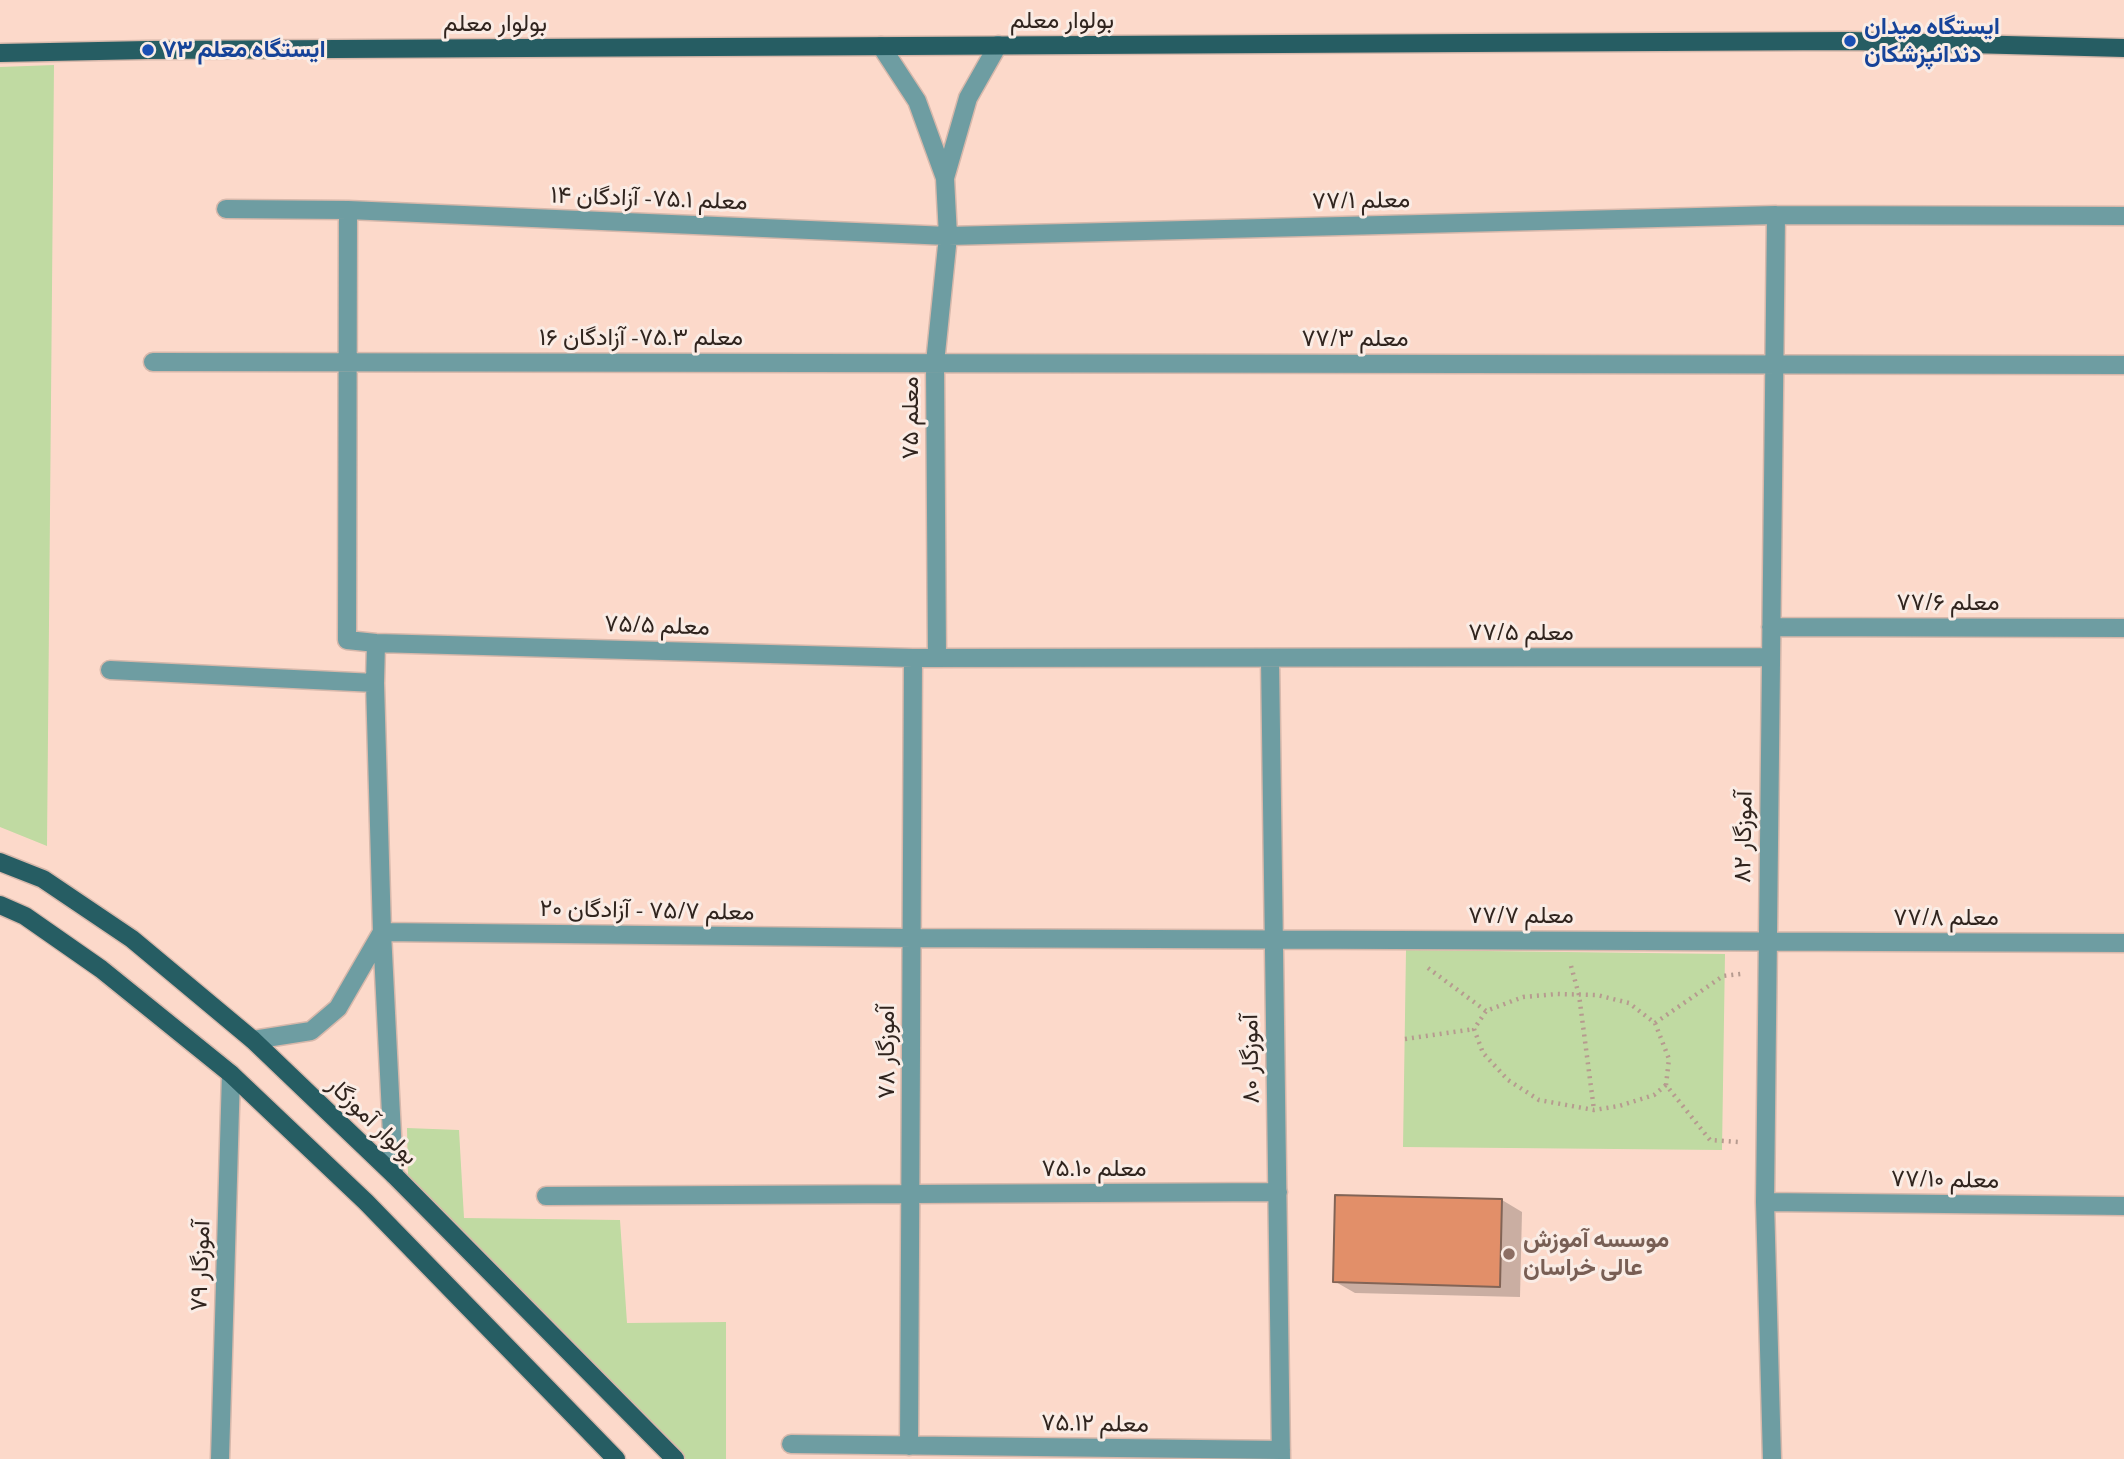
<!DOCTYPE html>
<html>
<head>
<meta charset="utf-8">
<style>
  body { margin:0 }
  canvas { display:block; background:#fcd9ca }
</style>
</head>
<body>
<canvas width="2124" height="1459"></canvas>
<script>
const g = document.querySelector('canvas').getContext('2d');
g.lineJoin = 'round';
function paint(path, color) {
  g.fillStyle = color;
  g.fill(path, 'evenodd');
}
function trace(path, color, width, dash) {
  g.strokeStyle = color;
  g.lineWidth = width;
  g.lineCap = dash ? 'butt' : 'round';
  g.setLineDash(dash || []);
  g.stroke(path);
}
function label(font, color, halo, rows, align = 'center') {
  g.font = font + ' "Zilla Slab",Vazirmatn,serif';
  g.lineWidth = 6;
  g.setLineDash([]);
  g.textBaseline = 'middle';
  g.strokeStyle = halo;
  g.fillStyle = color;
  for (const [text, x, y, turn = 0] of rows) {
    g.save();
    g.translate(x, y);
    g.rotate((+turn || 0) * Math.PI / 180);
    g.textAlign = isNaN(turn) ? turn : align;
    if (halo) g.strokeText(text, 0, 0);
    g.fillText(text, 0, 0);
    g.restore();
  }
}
const green = new Path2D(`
  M54,65L47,846L0,827V67Z
  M1406,950L1725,954L1722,1150L1403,1147Z
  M407,1128L459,1130L464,1218L620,1220L627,1323L726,1322V1459H683L408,1176Z`);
const shadow = new Path2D(`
  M1502,1200L1522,1212L1520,1297L1355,1293L1334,1281Z`);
const building = new Path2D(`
  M1335,1195L1502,1199L1500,1287L1333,1282Z`);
const path = new Path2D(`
  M1571,966L1579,995L1594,1110
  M1428,968L1486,1011
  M1655,1023L1723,976L1741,974
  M1405,1039L1474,1029
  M1666,1085L1654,1095L1619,1106L1594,1110L1539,1100L1508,1080L1483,1053L1474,1029L1486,1011L1523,997L1557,994L1597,995L1629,1003L1655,1023L1669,1059L1666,1085L1710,1140L1739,1142`);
const minor = new Path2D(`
  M881,46L917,101L945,178L948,236L935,363L937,658
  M945,178L968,98L998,45
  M226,209L348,210L948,236L1776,215L2124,216
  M348,210L347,640L376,643L913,658L1771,657
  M153,362L2124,365
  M1771,627L2124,628
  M376,643L375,683L382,932L394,1175
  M1270,658L1281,1459
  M110,670L375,683
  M382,932L912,938L2124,943
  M253,1040L311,1031L338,1008L382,932
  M546,1196L1278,1192
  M1765,1202L2124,1206
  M791,1444L1281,1450
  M909,1446L913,658
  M220,1459L231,1074
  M1772,1459L1765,1202L1776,215`);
const major = new Path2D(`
  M0,53L148,50L1850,41L2124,48
  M0,862L43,879L132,939L253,1040L394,1175L675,1459
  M0,905L25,916L101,969L231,1074L366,1202L616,1459`);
const markers = [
  [1850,41,7,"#1a4fb4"],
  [148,50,7,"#1a4fb4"],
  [1509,1254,7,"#8d6e63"]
];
const streetNames = [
  ["بولوار معلم",1062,21],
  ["بولوار معلم",495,24],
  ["معلم ۷۵.۱- آزادگان ۱۴",649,199,2],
  ["معلم ۷۷/۱",1361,201,-1],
  ["معلم ۷۵.۳- آزادگان ۱۶",641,338],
  ["معلم ۷۷/۳",1355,339],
  ["معلم ۷۵",911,418,-90],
  ["معلم ۷۷/۶",1948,603],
  ["معلم ۷۵/۵",657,626,2],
  ["معلم ۷۷/۵",1521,633],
  ["آموزگار ۸۲",1744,837,-89],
  ["معلم ۷۵/۷ - آزادگان ۲۰",647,911,1],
  ["معلم ۷۷/۷",1521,916],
  ["معلم ۷۷/۸",1946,918],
  ["آموزگار ۷۸",887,1052,-90],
  ["آموزگار ۸۰",1251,1059,-91],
  ["بولوار آموزگار",372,1121,44],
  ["معلم ۷۵.۱۰",1094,1169],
  ["معلم ۷۷/۱۰",1945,1180,1],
  ["۷۹ آموزگار",201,1266,-88],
  ["معلم ۷۵.۱۲",1095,1424,1]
];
const transitNames = [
  ["ایستگاه میدان",1864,27],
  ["دندانپزشکان",1864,55],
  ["ایستگاه معلم ۷۳",162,50]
];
const educationNames = [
  ["موسسه آموزش",1523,1240],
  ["عالی خراسان",1523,1268]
];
paint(green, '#c0daa2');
paint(shadow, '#0003');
paint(building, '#e28f69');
trace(building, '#826456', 2);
trace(minor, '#d7b8ab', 21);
trace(major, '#d7b8ab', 21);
trace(path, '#b69b8f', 4.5, [2, 5]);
trace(minor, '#6e9da2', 18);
trace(major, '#265d63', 18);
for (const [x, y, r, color] of markers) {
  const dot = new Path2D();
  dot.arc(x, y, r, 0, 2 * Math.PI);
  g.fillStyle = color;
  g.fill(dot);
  trace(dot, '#faece5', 2.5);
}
label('24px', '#30241e', '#faece5', streetNames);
label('bold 24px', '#164399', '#faece5', transitNames, 'left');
label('bold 24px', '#785e54', '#faece5', educationNames, 'left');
</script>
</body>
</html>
